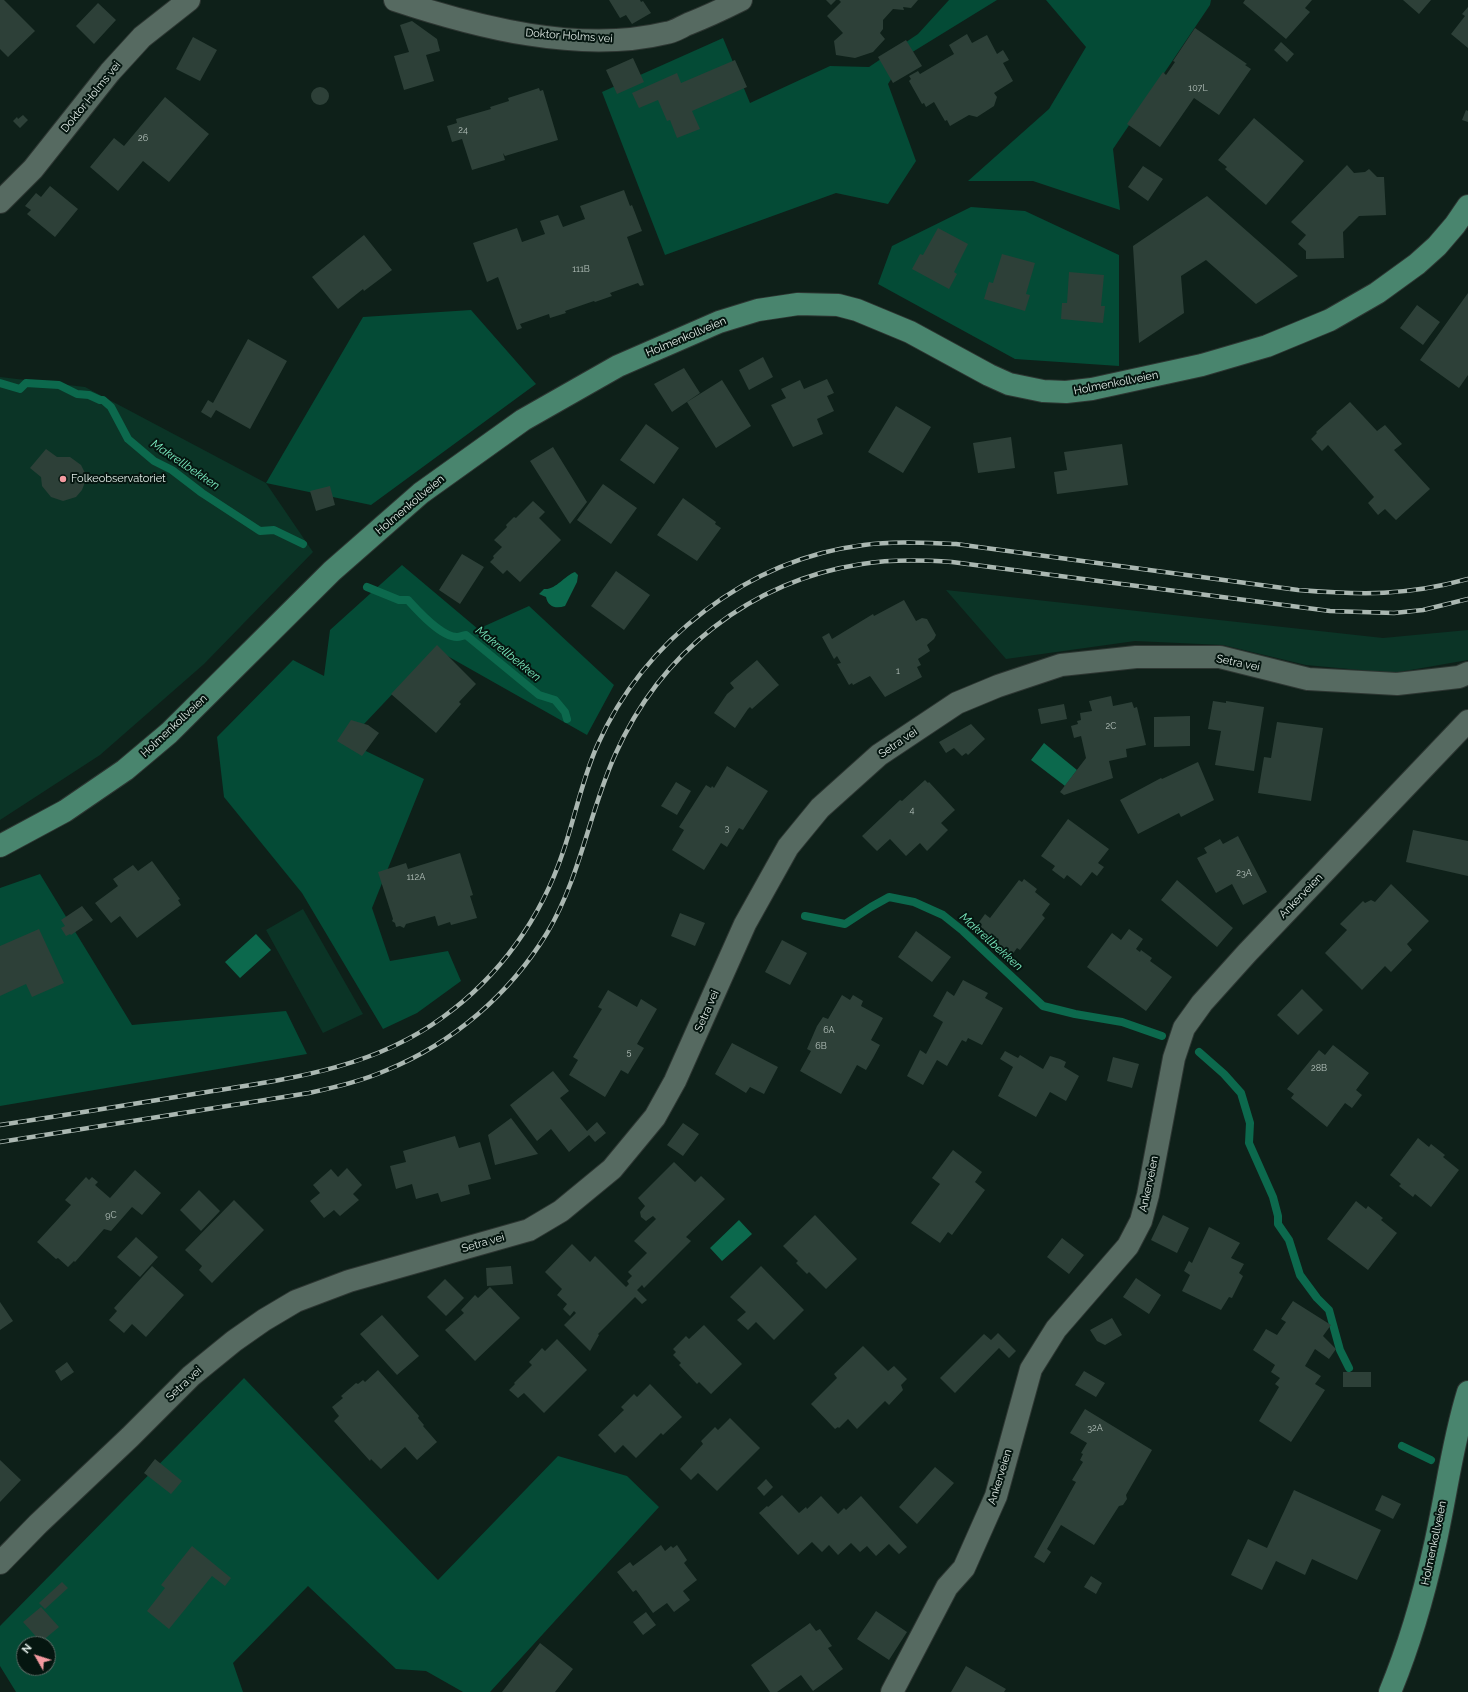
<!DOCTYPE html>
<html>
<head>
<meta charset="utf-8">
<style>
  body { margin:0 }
  #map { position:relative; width:1468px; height:1692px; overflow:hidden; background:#0e2019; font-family:Raleway,sans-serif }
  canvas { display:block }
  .north { position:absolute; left:16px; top:1636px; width:40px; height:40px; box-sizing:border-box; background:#051610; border:1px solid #5d6c66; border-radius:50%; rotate:309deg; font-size:11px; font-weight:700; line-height:16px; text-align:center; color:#e1ece7 }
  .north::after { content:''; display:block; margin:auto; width:14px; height:18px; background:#f49aa0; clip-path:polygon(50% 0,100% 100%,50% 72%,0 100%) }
</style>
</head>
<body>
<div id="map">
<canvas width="1468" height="1692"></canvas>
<div class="north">N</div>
</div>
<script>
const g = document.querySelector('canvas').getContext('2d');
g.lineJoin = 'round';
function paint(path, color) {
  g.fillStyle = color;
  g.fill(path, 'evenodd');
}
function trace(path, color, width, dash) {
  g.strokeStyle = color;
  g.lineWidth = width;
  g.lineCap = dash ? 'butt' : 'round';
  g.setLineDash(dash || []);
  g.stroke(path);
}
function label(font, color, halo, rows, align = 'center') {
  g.font = font + ' Raleway,sans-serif';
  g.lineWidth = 4;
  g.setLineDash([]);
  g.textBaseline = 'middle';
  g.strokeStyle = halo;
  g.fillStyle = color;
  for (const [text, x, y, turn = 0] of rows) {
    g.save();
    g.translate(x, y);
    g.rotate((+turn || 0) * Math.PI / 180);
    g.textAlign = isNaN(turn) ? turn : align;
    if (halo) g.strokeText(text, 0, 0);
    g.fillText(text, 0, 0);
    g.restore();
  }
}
const green = new Path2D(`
  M0,377L85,387L266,483L313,552L204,664L100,755L0,820Z
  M946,590L1383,638L1468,630V660L1393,673L1306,665L1223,645L1135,641L1006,659Z
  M303,909L363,1014L323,1033L266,930Z`);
const forest = new Path2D(`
  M949,0H997L906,56L888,84L916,161L888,204L836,193L665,255L602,92L723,38L750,103L830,66L869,67L918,34Z
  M1046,0H1211L1210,5L1113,149L1120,210L1033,181H968L1049,109L1086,47Z
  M971,207L1025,211L1119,255V366L1015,359L878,284L892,246Z
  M471,310L536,384L371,505L266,483L363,317Z
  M402,565L478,629L529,606L614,685L587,735L435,649L347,742L424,779L372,908L390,961L448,951L461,981L417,1013L383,1029L302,893L224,797L217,737L293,660L324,676L330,630Z
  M40,874L132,1025L286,1011L307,1054L0,1106V888Z
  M244,1378L438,1580L558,1456L627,1476L659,1507L490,1692H463L426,1671L396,1669L308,1586L233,1663L243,1692H16L0,1666V1626ZM24,1644H48V1668H24Z`);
const water = new Path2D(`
  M575,572L578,575L577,582L565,606C556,609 548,607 546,597L539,594L544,589C556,590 564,576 575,572Z
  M1044,743L1077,770L1065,786L1031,760Z
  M256,934L271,950L240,978L225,962Z
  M739,1220L752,1234L722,1261L710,1248Z`);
const stream = new Path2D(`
  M0,383L20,389L26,383L59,385L77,394L89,395L100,400H103L111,407L128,439L154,461L172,470L202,493L260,531L274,530L303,544
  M367,587L399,600H408C418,611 441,637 457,637C460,637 464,635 466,635L539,695L555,700L565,712L567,719
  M805,916L845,924L871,907L889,897L914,902L943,915L963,931L1043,1006L1075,1014L1122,1022L1162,1036
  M1199,1052L1224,1074L1241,1093L1250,1123L1249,1143L1273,1197L1278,1216V1224L1289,1240L1300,1275L1317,1298L1329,1310L1340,1350L1349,1368
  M1402,1446L1431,1460`);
const building = new Path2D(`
  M0,0H4L35,31L8,57L0,49Z
  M609,0H640L641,2L643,1L651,13L632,24L626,15L620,18Z
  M826,0H836L831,5Z
  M839,0H918L911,8L903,7L904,10L893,9L883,20V29L880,33L885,39L873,52L855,58L836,55L834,41L843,33L827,16L841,2Z
  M1245,0H1312L1305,8L1310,12L1286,39L1243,3Z
  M1403,0H1431L1419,14Z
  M98,3L116,20L94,44L76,26Z
  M1468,7V48L1451,34L1465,16L1462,14Z
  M412,21L437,39L440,51L426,55L434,81L404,90L394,56L409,52L400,25Z
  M1195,28L1247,64L1245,65L1251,69L1219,115L1194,98L1160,147L1127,124L1163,72L1166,75L1175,62L1173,61Z
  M967,34L972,43L987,35L997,54L1003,50L1009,60L1003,63L1013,81L994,93L997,97L994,106L977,117L969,115L950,126L947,120L945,121L934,102L926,107L924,103L922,104L909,81L911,79L909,76L918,71L920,74L954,54L949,45Z
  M193,37L217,50L200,81L176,69Z
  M906,40L922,66L893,83L878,57Z
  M1281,42L1294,54L1287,62L1274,50Z
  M633,58L644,82L617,94L606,70Z
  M735,60L747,87L692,111L700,129L677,138L670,120L667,121L658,100L639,108L632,93L677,73L681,83Z
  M311 96a9 9 0 1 1 18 0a9 9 0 1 1-18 0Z
  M539,88L540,91L543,90L558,140L505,156L503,153L505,160L472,170L462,139L452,142L447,126L457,123L456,119L491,109L490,107L509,101L508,98Z
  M165,97L209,134L169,182L143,161L118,191L90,167L114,138L124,146Z
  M1466,110L1468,111V122L1462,120Z
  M23,115L28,120L20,128L13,121L17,117L18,119Z
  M1254,118L1304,161L1266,205L1225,169L1227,167L1218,160Z
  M1347,165L1354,173L1365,172L1369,169L1377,177H1384L1386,215L1359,216L1343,232L1344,258L1306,259V251L1298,244L1306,235L1291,222Z
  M1143,166L1163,179L1148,201L1128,187Z
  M50,186L78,209L55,237L27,214L31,210L25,206L36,193L41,197Z
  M624,190L630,206L632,205L642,231L627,237L644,285L640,286L638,283L610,293L612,296L595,302L594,301L565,311L566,313L550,318L549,314L520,324L522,328L517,330L498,277L487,282L473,243L517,228L522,242L545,234L540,221L558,215L563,227L585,219L580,206Z
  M1207,196L1298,276L1256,304L1206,260L1181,276L1184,313L1139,343L1133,246Z
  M938,228L968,244L954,272L957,274L949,289L912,269L920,254L923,255Z
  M364,235L392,270L364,291L363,289L338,309L312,277Z
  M1002,254L1035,263L1026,294L1030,295L1025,311L984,299L989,282L993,283Z
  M1069,272L1104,275L1101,306H1105L1103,323L1061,319L1062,303H1067Z
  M1468,293V375L1459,388L1420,360Z
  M1417,305L1440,322L1423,345L1400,328Z
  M248,339L287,361L250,429L216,410L211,418L201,412L208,400L213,403Z
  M763,357L773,377L749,390L739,370Z
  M684,368L700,393L672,412L654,384Z
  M827,379L834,393L827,396L834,411L817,419L823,434L793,447L771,405L786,398L781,389L800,380L804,389Z
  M722,380L751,426L716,448L687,402Z
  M1350,402L1377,431L1385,425L1402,444L1394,450L1430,489L1396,520L1385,509L1378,515L1368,503L1374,497L1328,445L1322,451L1311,439L1317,433L1316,432Z
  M896,406L931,427L903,473L868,452Z
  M646,424L679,448L654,484L620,460Z
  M1011,437L1015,468L978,473L973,443Z
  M1122,444L1128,485L1057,494L1054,472L1067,470L1064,452Z
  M553,447L587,502L570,524L530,461Z
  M46,449L57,457H70L81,465L85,473V482L82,490L76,497L63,501L51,497L42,486L41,477L30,468Z
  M603,484L637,508L611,544L577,520Z
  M330,486L335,505L316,511L310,491Z
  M683,498L716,522L715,524L721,528L697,561L657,535Z
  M533,501L545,512L539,518L561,540L520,582L507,570L503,574L490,562L494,558L493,556L502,547L494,540L507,527L506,525L514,517L516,518Z
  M462,554L484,567L460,604L439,590Z
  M616,571L650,595L624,630L591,606Z
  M904,600L916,621L922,618L927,619L936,635L934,639L927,645L930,651L918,659L921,665L917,667L922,677L885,697L870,676L853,685L852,683L849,685L837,664L841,663L837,656L834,659L822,637L829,633L832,639L873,614L874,616Z
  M437,645L476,684L459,702L461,704L436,733L391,694Z
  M757,660L779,685L752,709L750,707L748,709L735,728L714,713L727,694L734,688L730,683Z
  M1111,696L1113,706L1132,702L1134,708L1137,707L1146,745L1126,749L1127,757L1109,761L1113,778L1064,795L1060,792L1086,758L1081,736L1074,738L1071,726L1078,724L1077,721L1081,720L1080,713L1092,711L1089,701Z
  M1213,701L1226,703V701L1264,707L1254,771L1215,765L1221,731L1208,729Z
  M1064,704L1067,719L1041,724L1038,709Z
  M1190,716V746L1154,747V717Z
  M351,720L368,725L379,733L362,756L337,741Z
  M1277,722L1323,728L1311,801L1258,793L1264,757L1271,758Z
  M971,724L985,739L968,755L966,753L962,756L954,748L946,753L939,742Z
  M1198,762L1214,800L1181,817L1179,813L1138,834L1120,800L1161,778L1162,779Z
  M727,766L768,791L743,830L739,828L727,847L721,843L704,870L672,850L684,830L679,827L706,785L711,788L712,786L714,788Z
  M925,780L928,783L929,782L955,810L941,823L948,830L927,851L920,843L906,856L890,839L877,851L862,836L900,800L902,801Z
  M676,782L691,791L677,815L661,806Z
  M1068,819L1109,849L1098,863L1104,867L1097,876L1092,872L1081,886L1067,875L1064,879L1052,870L1055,866L1041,856Z
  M1413,830L1468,841V876L1406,862Z
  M1238,836L1267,892L1243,905L1232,884L1216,893L1197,858L1207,853L1204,848L1220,839L1223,844Z
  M460,853L473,895L470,896L477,918L451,925L450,922L438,926L435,916L406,924L404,928L400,926L396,927L395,923L392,921L393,919L378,872L406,863L408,869Z
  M152,861L180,899L178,900L181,905L137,938L120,916L111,923L95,903L118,886L113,879L133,865L138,871Z
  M1024,879L1037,889L1035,892L1050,904L1042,915L1045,918L1020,950L1017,948L1009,959L978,935L982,929L977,925L985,914L990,918L1019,880L1022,882Z
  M1177,880L1233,928L1217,947L1161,900Z
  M1391,884L1429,921L1407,944L1412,950L1391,972L1385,966L1362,990L1325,953L1347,930L1340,924L1363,901L1365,903L1371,900L1375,902Z
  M82,906L93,920L71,935L70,934L66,936L61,928L65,926L61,920Z
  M680,913L705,923L695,946L671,936Z
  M39,929L64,983L32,997L26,984L0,996V946Z
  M1129,929L1143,939L1136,949L1140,952L1141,950L1152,958L1150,961L1172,977L1146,1011L1087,967L1112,933L1121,940Z
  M916,931L951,957L932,982L898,957Z
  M782,940L807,953L790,985L765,972Z
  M963,980L988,993L985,998L1003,1008L982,1045L968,1038L966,1042L962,1040L947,1066L937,1060L923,1085L907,1076L920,1050L926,1054L943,1022L933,1016L947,991L954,996Z
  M1302,989L1323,1010L1298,1035L1277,1015Z
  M608,990L637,1007L641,999L657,1009L637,1044L644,1048L628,1074L621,1070L605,1097L569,1075L578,1060L573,1057L602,1009L598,1007Z
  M842,995L850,1000L853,995L863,1001L861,1006L883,1018L871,1040L880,1045L873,1058L866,1070L857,1065L841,1094L800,1071L811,1051L807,1049L817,1026L823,1017L828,1019Z
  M732,1043L778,1067L764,1094L750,1087L746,1093L715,1074Z
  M1333,1045L1369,1073L1356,1090L1362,1095L1352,1108L1345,1103L1327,1127L1291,1098L1294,1094L1287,1089L1319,1050L1325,1055Z
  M1005,1051L1018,1058L1020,1055L1043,1069L1050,1056L1060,1059L1066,1062L1064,1067L1079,1076L1066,1101L1050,1092L1036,1117L998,1096L1013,1067L1000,1059Z
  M1113,1057L1139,1064L1132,1088L1107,1081Z
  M553,1071L569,1091L560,1098L587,1131L597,1122L606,1133L595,1142L589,1135L569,1152L551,1129L537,1141L510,1105Z
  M511,1118L538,1154L495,1165L488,1135Z
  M683,1123L699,1134L683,1156L667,1145Z
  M455,1136L459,1148L480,1142L491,1179L468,1185L470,1194L441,1202L438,1193L416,1199L412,1184L396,1189L390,1166L406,1162L403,1151Z
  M1418,1138L1429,1147L1431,1144L1445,1155L1443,1157L1459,1170L1431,1207L1415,1194L1413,1197L1399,1186L1401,1184L1390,1175Z
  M953,1150L982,1172L975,1182L985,1190L952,1235L948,1232L940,1243L911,1223L940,1184L932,1178Z
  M674,1162L695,1182L701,1176L725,1199L686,1237L691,1241L644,1288L642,1285L637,1290L647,1300L642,1304L635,1297L598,1334L599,1335L590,1351L564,1325L576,1313L574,1311L570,1316L563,1309L567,1304L557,1295L562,1289L545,1272L572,1244L590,1262L595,1256L626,1287L629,1284L627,1281L632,1276L628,1272L647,1253L634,1241L656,1219L653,1216L646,1221L641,1217L640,1212L645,1206L638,1198Z
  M347,1168L362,1185L353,1194L359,1200L340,1216L334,1210L324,1218L310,1201L320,1193L313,1185L331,1169L338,1177Z
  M135,1170L161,1193L142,1215L132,1207L111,1231L104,1229L75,1262L74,1261L68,1267L58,1258L56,1259L37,1242L71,1205L65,1200L86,1177L89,1180L92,1177L98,1182L95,1185L110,1198Z
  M199,1190L220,1211L201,1231L180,1210Z
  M234,1200L264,1230L212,1283L199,1270L202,1266L185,1250Z
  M1356,1201L1366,1209L1368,1206L1383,1218L1381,1220L1397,1233L1368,1270L1327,1239Z
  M815,1215L857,1259L826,1289L809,1272L807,1274L796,1263L798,1261L783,1246Z
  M1163,1215L1189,1228L1177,1253L1151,1240Z
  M1209,1227L1240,1243L1231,1258L1244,1264L1239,1273L1243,1276L1232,1298L1229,1297L1221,1310L1182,1291L1190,1275L1184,1271L1189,1261L1192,1263Z
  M136,1237L158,1257L140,1277L117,1257Z
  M1062,1238L1084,1255L1069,1274L1047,1257Z
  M152,1266L184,1295L146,1337L132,1324L124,1333L109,1320L117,1311L114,1308Z
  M511,1266L513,1284L487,1286L486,1268Z
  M761,1266L804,1310L774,1340L756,1322L748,1330L737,1320L746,1312L730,1297Z
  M1136,1278L1161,1295L1149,1314L1123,1297Z
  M445,1279L464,1298L446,1316L427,1297Z
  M490,1287L520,1318L475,1361L445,1330L464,1313L461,1310L475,1295L478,1298Z
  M1293,1301L1331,1325L1323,1336L1336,1349L1329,1359L1315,1349L1305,1366L1321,1376L1315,1384L1325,1390L1291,1442L1259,1421L1279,1387L1275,1384L1280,1378L1271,1372L1275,1365L1253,1350L1266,1329L1277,1335L1286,1322L1281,1319Z
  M0,1302L13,1321L0,1330Z
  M382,1315L419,1356L397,1375L360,1334Z
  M1112,1318L1122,1335L1105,1345L1097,1341L1090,1330Z
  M704,1325L742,1364L711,1394L699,1382L697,1384L679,1365L681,1363L673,1355L676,1352L673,1349L686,1336L689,1339Z
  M998,1333L1016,1351L1009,1358L999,1348L955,1393L940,1378L984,1334L991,1340Z
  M557,1339L587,1370L544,1413L524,1393L518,1398L509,1390L515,1384L514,1383L532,1365L529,1362L542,1348L545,1351Z
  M863,1346L888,1371L894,1366L907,1379L901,1385L903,1390L889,1405L885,1401L857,1429L848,1419L839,1428L838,1427L835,1429L811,1404L837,1378L834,1374Z
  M67,1362L74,1372L61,1381L55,1371Z
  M378,1370L419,1416L418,1418L424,1425L423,1426L437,1442L417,1460L405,1447L381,1469L371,1459L370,1461L334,1421L339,1416L332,1407L343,1398L341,1396L356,1383L358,1384L363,1380L365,1382Z
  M1084,1371L1105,1383L1096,1397L1075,1385Z
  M1343,1372H1371V1387H1343Z
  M650,1384L682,1417L663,1435L661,1433L636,1458L623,1445L615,1453L598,1435L624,1410L621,1407L634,1394L637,1397Z
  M1085,1409L1152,1450L1126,1495L1127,1499L1123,1505L1119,1506L1094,1545L1061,1525L1047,1549L1051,1552L1044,1563L1034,1557L1076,1482L1072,1480L1083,1462L1080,1460L1083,1454L1081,1453L1087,1443L1070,1433Z
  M730,1418L760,1448L717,1491L698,1473L691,1480L680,1469L703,1444L701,1441L715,1427L718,1430Z
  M155,1459L182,1481L171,1494L144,1473Z
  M0,1460L21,1480L0,1502Z
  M935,1467L954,1483L917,1524L899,1507Z
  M766,1479L773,1487L764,1496L757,1488Z
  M1294,1490L1381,1530L1357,1580L1312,1559L1305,1575L1276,1561L1262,1590L1231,1575L1248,1539L1267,1548Z
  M782,1495L799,1513L806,1507L807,1509L821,1496L838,1514L844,1508L846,1510L861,1496L907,1547L899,1554L889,1544L876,1556L867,1546L860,1552L851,1543L838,1555L829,1545L822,1552L812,1542L798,1555L759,1513L767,1506L768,1507Z
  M1382,1495L1401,1504L1393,1519L1375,1510Z
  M661,1545L665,1551L671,1546L673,1548L677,1545L687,1560L684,1563L697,1580L683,1591L690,1600L674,1612L667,1603L653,1613L636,1590L633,1592L617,1572L630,1562L633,1566Z
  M192,1546L231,1578L225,1586L212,1576L169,1629L147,1611L165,1588L161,1585Z
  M1091,1576L1102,1583L1096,1594L1084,1587Z
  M62,1582L68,1588L45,1609L39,1603Z
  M41,1607L59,1627L41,1642L23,1622Z
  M876,1611L907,1632L889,1660L857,1639Z
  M646,1612L656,1625L643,1635L633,1622Z
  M810,1623L816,1631L820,1629L832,1646L828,1648L843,1669L813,1691L801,1675L777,1692H770L751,1665Z
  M540,1643L573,1669L555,1692H502Z
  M966,1666L1006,1689L1004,1692H951Z`);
const minor = new Path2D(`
  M395,0C476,27 580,54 666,33C674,32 681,27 688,24C706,17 723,9 741,0
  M0,202L33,169L110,72L142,37L189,0
  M0,1563L38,1524L130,1437L191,1376L234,1341L264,1320L296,1301L349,1281L529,1230L561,1211L612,1169L655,1117L675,1081L745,924L788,847L820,808L879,755L957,703L998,686L1061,665L1136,657H1220L1308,679L1397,684L1459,677L1468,673
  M892,1692L947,1587L964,1568L996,1496L1031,1369L1056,1329L1128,1246L1141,1221L1148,1195L1174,1058L1184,1028L1202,1003L1247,953L1468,721`);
const major = new Path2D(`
  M0,846L65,811L125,770L169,733L332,571L421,493L523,420L618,366L719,322L758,310L798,304L838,305L857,310L910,332L989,375L1009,384L1043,391L1066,392L1092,389L1202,365L1267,346L1330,320L1377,293L1417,264L1437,246L1455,225L1468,206
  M1390,1692C1409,1646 1423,1598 1434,1549C1446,1497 1452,1443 1468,1392`);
const rail = new Path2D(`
  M0,1125C65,1115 129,1105 194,1094C280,1080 370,1071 443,1017C500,976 541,918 563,852C575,817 582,780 597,746C644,640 748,559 864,545C895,541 925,543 956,544L1298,590C1361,595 1407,596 1468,579
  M0,1142L309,1093C336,1087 362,1081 387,1070C453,1043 510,994 547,933C580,878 589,813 615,755C660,653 750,581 862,564C892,559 922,560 952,562L1330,611L1394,613L1423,610L1468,599`);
const markers = [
  [63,479,4,"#f49aa0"]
];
const numberNames = [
  ["107L",1198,88],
  ["24",463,130],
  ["26",143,138],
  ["111B",581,269],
  ["1",898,671],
  ["2C",1111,726],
  ["4",912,810],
  ["3",727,828],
  ["23A",1244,873],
  ["112A",416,877],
  ["6A",829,1030],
  ["6B",821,1046],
  ["5",629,1052],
  ["28B",1319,1068],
  ["9C",111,1215],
  ["32A",1095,1428]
];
const streetNames = [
  ["Doktor Holms vei",569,36,4],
  ["Doktor Holms vei",91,97,-51],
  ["Holmenkollveien",686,337,-23],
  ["Holmenkollveien",1116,383,-11],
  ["Holmenkollveien",410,505,-40],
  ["Setra vei",1238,663,12],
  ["Holmenkollveien",174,726,-43],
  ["Setra vei",898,743,-34],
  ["Ankerveien",1301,896,-46],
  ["Setra vei",707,1011,-66],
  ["Ankerveien",1149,1184,-78],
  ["Setra vei",483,1243,-16],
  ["Setra vei",184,1384,-43],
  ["Ankerveien",1000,1477,-73],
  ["Holmenkollveien",1434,1543,-78]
];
const poiNames = [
  ["Folkeobservatoriet",71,479]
];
const waterNames = [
  ["Makrellbekken",185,465,34],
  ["Makrellbekken",508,654,39],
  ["Makrellbekken",991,942,42]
];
paint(green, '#0b3426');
paint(forest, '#044b36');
paint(water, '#0c694d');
trace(stream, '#0c694d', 8);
paint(building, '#2d4038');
trace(minor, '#2d3632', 24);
trace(major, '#2d3632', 24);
trace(minor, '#566a61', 22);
trace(major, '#49856e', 22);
trace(rail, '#aab7b1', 4.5);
trace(rail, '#051610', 3, [9]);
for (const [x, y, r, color] of markers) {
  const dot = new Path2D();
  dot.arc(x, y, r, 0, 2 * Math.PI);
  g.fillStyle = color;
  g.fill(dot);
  trace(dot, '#051610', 1.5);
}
label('9px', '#b4c1bb', null, numberNames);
label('11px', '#e1ece7', '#051610', streetNames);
label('11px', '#e1ece7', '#051610', poiNames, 'left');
label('italic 12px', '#7becc0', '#051610', waterNames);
</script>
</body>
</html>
